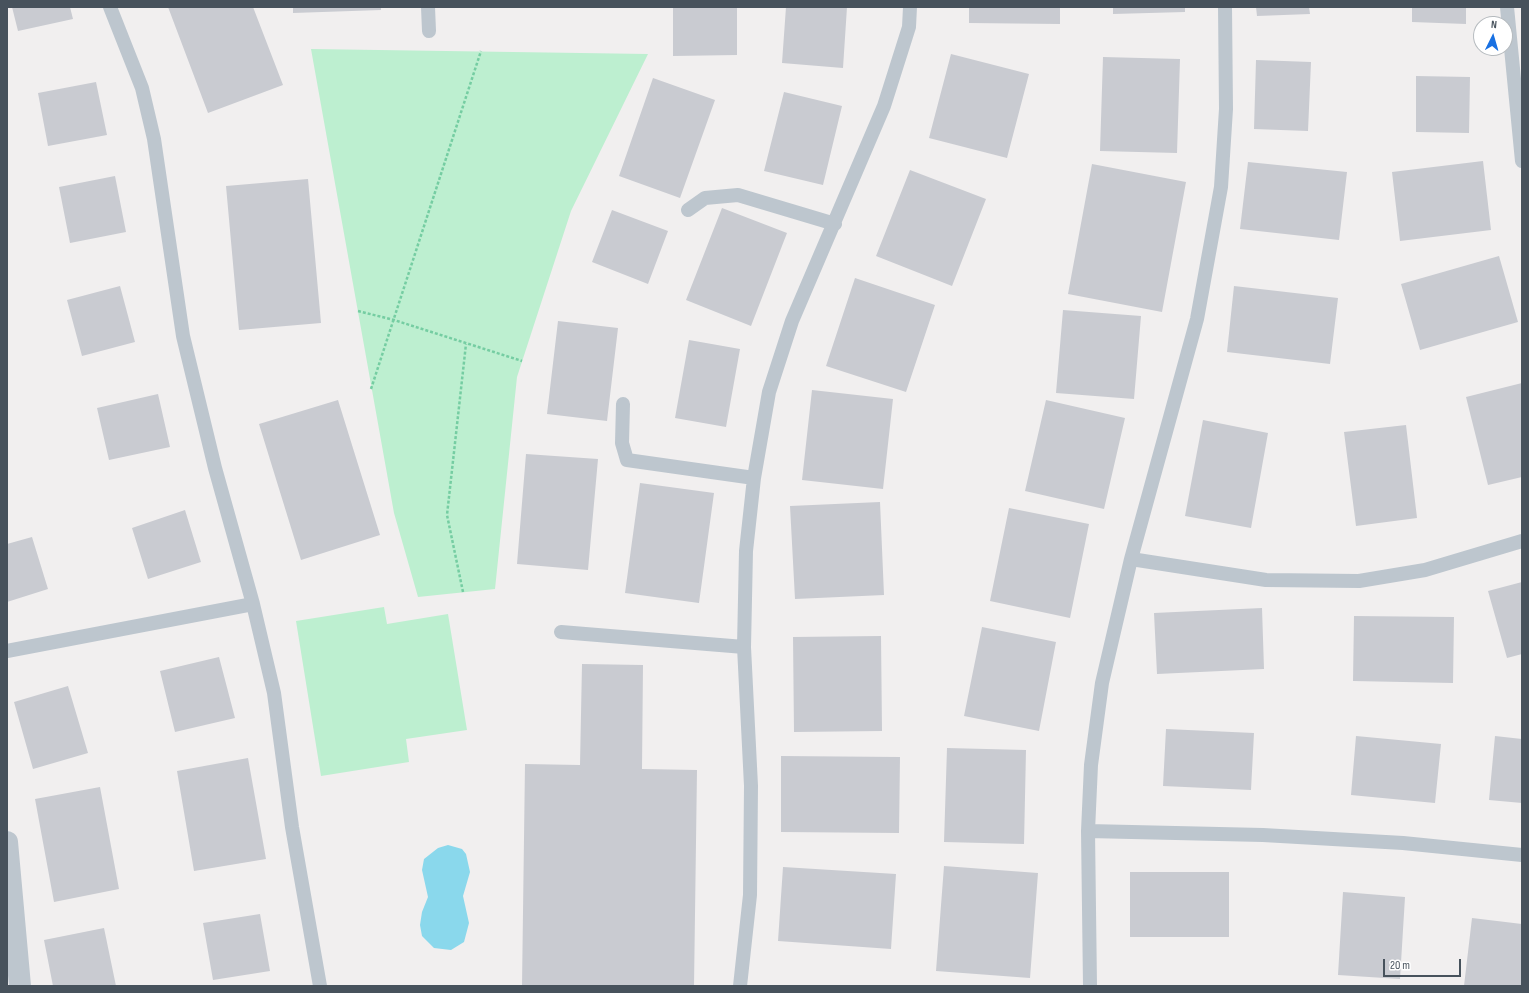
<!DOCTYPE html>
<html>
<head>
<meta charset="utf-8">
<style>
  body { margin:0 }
  #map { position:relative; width:1529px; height:993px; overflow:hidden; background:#f1efef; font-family:"Sofia Sans Condensed",sans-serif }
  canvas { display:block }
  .frame { position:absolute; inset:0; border:8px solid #47525c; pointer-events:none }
  .north { position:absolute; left:1473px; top:16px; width:40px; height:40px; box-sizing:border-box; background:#fff; border:1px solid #b5babe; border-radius:50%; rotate:5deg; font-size:11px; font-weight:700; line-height:16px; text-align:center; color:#47525c }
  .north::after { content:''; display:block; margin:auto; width:14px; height:18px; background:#1870e2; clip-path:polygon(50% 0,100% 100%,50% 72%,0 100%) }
  .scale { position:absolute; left:1383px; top:959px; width:78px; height:18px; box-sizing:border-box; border:2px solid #47525c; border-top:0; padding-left:5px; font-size:12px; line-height:14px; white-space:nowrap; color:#47525c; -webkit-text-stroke:3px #fff; paint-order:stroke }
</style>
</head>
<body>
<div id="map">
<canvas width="1529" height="993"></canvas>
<div class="frame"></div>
<div class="north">N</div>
<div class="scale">20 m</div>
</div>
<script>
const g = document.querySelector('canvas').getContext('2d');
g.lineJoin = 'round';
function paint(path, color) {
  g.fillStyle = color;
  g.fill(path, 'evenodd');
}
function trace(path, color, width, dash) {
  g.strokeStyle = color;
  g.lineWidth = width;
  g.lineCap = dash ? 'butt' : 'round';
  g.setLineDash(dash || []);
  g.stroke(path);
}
const green = new Path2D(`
  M311,49L648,54L571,211L517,377L495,589L418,597L394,513Z
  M384,607L387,624L448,614L467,730L406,739L409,762L321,776L296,621Z`);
const water = new Path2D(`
  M448,845L462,849L466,854L470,872L463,896L469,923L464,942L451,950L434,948L422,936L420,925L422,912L428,897L422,870L424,859L438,848Z`);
const building = new Path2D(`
  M12,7H70L73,19L18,31Z
  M168,7H253L283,85L208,113Z
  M293,7H381V10L293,13Z
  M673,7H737V55L673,56Z
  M786,7H847L843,68L782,63Z
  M969,7H1060V24L969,23Z
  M1113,7H1185V12L1113,14Z
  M1256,7H1309L1310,14L1257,16Z
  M1412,7H1466V24L1412,22Z
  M951,54L1029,74L1007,158L929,138Z
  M1103,57L1180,59L1177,153L1100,151Z
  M1256,60L1311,62L1308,131L1254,129Z
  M1416,76L1470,77L1469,133L1416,132Z
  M653,78L715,100L680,198L619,176Z
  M96,82L107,135L48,146L38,93Z
  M784,92L842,106L823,185L764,171Z
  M1483,161L1491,230L1400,241L1392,172Z
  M1248,162L1347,172L1339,240L1240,229Z
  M1092,164L1186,182L1162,312L1068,294Z
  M910,170L986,199L952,286L876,256Z
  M115,176L126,232L70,243L59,187Z
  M308,179L321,323L239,330L226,186Z
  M722,208L787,233L751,326L686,300Z
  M612,210L668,231L648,284L592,262Z
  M1499,256L1518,322L1420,350L1401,284Z
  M855,278L935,305L906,392L826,366Z
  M120,286L135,342L82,356L67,300Z
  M1234,286L1338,298L1330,364L1227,352Z
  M1063,310L1141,316L1134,399L1056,393Z
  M558,321L618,328L607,421L547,414Z
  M689,340L740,349L726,427L675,418Z
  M1522,383V477L1488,485L1466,397Z
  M812,390L893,399L883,489L802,480Z
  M158,394L170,447L109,460L97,408Z
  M338,400L380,535L301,560L259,424Z
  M1046,400L1125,418L1104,509L1025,491Z
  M1203,420L1268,433L1251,528L1185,516Z
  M1406,425L1417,518L1356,526L1344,432Z
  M526,454L598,459L588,570L517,564Z
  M640,483L714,493L699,603L625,593Z
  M880,502L884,595L795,599L790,506Z
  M1009,508L1089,524L1070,618L990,601Z
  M185,510L201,562L148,579L132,528Z
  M32,537L48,589L7,602V544Z
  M1522,582V654L1507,658L1488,591Z
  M1262,608L1264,669L1157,674L1154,613Z
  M1354,616L1454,617L1453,683L1353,681Z
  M982,627L1056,642L1039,731L964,716Z
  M881,636L882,731L794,732L793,637Z
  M219,657L235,718L175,732L160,671Z
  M582,664L643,665L642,769L697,770L694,986H522L525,764L580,765Z
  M68,686L88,753L33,769L14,702Z
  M1166,729L1254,733L1251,790L1163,786Z
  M1356,736L1441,744L1435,803L1351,795Z
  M1495,736L1522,739V803L1489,800Z
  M947,748L1026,750L1024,844L944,842Z
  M781,756L900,757L899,833L781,832Z
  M248,758L266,859L194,871L177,771Z
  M100,787L119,889L54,902L35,799Z
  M944,866L1038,873L1030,978L936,971Z
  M783,867L896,874L891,949L778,941Z
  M1130,872H1229V937H1130Z
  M1343,892L1405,897L1400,979L1338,975Z
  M260,914L270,971L213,980L203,923Z
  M1472,918L1522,924V986H1464Z
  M104,928L116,986H53L44,940Z`);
const path = new Path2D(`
  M358,311L394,320L522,361
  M371,389L481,51
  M463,592L447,515L466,344`);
const lane = new Path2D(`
  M110,7L142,88L154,139L183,336L215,468L253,604L274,693L292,827L320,986
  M428,7L429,31
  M1507,7L1522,161
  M688,210L705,198L738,195L835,224
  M623,404L622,443L627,460L754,478
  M1131,559L1266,580L1359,581L1425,570L1522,541
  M561,632L744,647
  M7,651L253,604
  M1088,831L1263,835L1403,843L1522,855
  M740,986L750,895L751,786L744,647L746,551L754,478L769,392L792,321L884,106L909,27L910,7
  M1090,986L1088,831L1091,765L1102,683L1131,559L1197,319L1221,187L1226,109L1225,7`);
const street = new Path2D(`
  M7,842L20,986`);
paint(green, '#bdefd0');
paint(water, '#8ad8ec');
paint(building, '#c9cbd1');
trace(path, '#75cda2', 2.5, [3, 2]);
trace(lane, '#bdc6ce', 14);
trace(street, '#bdc6ce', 22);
</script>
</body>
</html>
